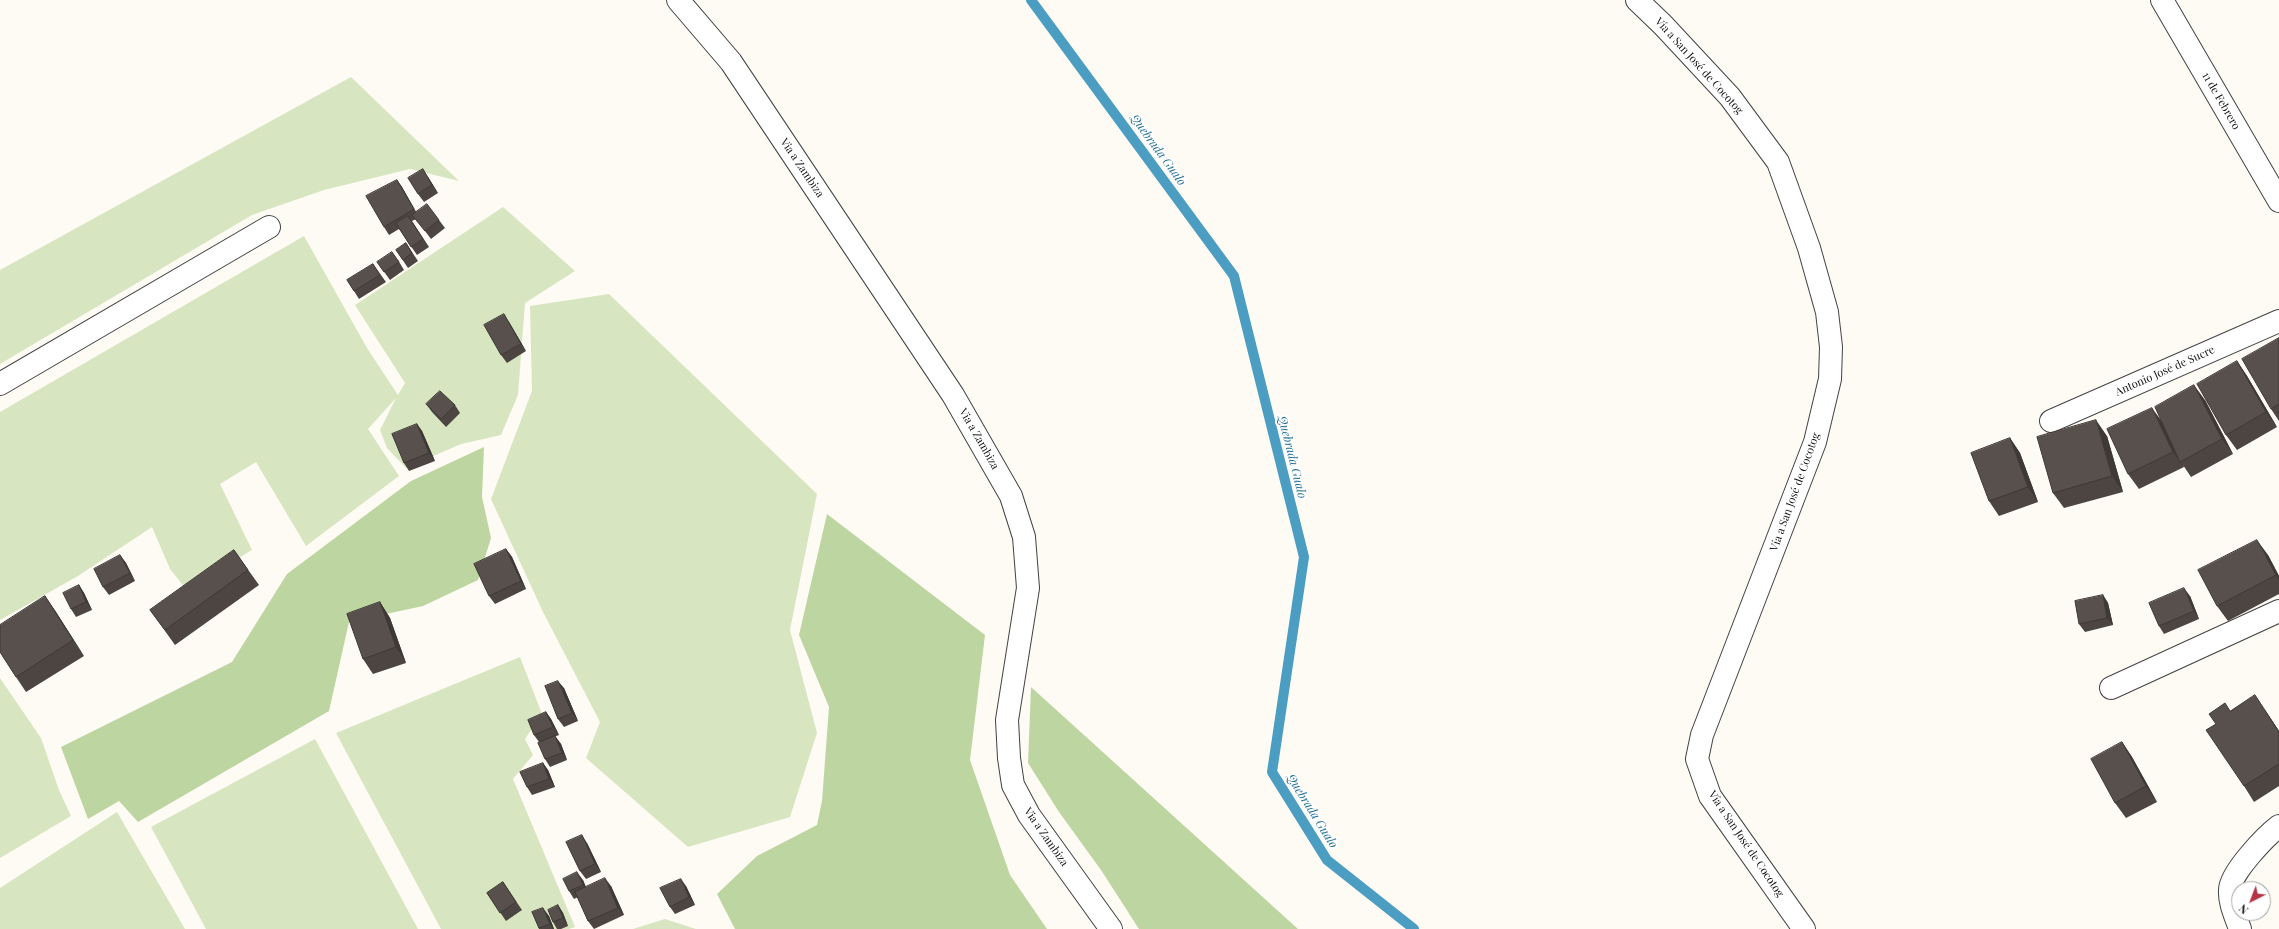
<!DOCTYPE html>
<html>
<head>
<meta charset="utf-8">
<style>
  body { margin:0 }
  #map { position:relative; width:2279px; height:929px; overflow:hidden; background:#fefbf4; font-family:"Playfair Display",serif }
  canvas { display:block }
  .north { position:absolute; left:2231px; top:881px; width:40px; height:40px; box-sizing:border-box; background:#fff; border:1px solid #9f9f9f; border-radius:50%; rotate:222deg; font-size:11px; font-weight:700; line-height:16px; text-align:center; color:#101010 }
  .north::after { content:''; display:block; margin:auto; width:14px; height:18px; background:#b43547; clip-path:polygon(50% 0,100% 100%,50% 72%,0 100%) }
</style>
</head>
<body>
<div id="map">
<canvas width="2279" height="929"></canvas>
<div class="north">N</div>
</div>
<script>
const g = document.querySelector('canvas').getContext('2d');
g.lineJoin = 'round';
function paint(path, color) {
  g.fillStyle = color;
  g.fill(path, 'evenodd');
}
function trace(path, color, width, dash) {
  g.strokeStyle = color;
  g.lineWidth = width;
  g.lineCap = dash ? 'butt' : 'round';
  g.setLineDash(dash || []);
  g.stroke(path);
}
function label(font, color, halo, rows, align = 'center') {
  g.font = font + ' "Playfair Display",serif';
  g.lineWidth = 4;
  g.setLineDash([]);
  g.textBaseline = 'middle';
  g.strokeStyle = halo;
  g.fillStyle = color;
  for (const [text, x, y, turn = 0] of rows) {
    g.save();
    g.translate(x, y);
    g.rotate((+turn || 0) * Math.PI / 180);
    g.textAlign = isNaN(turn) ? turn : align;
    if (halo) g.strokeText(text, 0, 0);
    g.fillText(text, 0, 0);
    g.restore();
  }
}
const green = new Path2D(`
  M351,77L459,181L410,169L324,190L252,215L0,364V270Z
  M503,207L575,271L525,303L518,395L501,435L461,444L406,468L387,448L380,430L396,398L368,429L399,476L306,546L256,462L220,484L252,550L186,589L170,569L152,527L78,576L0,620V412L304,236L367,348L398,395L405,383L355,305Z
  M609,294L817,494L790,630L817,733L790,817L688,847L586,758L600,722L543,612L491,499L532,391L530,306Z
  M520,657L542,714L525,739L533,755L513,779L575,927L569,929H441L336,733Z
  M0,678L41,738L59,790L71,816L0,858Z
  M315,739L418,929H206L151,827Z
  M117,812L185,929H0V888Z
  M665,919L696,929H633Z`);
const forest = new Path2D(`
  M484,447L482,497L491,538L478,580L423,606L349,622L329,711L138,822L119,801L88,819L61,747L232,662L287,574L411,481Z
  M827,514L985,635L970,760L1010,875L1047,929H735L717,894L757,856L817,825L822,801L829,707L799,635Z
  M1031,687L1298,929H1139L1101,870L1059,812L1028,763Z`);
const stream = new Path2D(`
  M1031,0L1234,276L1304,557L1272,772L1327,860L1414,929`);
const minor = new Path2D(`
  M678,0L731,62L953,395L1011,496L1024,537L1028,588L1007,720L1009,758L1013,785L1029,815L1111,929
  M1637,0L1663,25L1730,97L1778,162L1809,248L1827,312L1831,347L1830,379L1815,442L1702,735L1697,759L1710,796L1804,929
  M2162,0L2279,201
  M0,384L269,227
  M2051,421L2279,321
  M2111,688L2279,611
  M2240,929C2236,917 2229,903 2230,890C2230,873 2266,836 2279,826`);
const wall = new Path2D(`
  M428,177L438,193L424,202L418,194Z
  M397,180L402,187L416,212L439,220L445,228L431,239L416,219L412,221L429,247L417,255L399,229L389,235L384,227Z
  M406,243L418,261L408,268L396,250Z
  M398,260L404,270L390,280L377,262Z
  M373,264L386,282L359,299L347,280Z
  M509,322L526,351L507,363L501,355Z
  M2279,338V421L2271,409Z
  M2237,361L2247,376L2277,427L2237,450L2226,435Z
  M2205,400L2233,454L2191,477L2183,465L2184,467L2139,489L2128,474L2161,421Z
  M426,404L455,405L460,413L446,427L432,412Z
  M417,424L422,431L435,461L409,471L404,463Z
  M2107,436L2123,492L2064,508L2053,493Z
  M2010,438L2020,453L2038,502L1999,516L1989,501Z
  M506,549L512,557L526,589L495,604L489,596Z
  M234,550L259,585L175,645L150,610Z
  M120,555L126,563L135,581L109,595L103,587Z
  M2268,555L2279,576V594L2228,621L2217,606Z
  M79,585L84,593L92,610L76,617L71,609Z
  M2103,595L2108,603L2113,625L2085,632L2079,624Z
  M45,596L56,612L84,656L26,692L16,677Z
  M2190,596L2199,619L2164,634L2159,626Z
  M380,602L390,618L406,663L373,674L363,659Z
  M564,688L578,721L564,727L558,719Z
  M2265,710L2279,731V786L2254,802L2244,786L2216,724L2230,711Z
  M546,712L551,719L559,735L554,737L555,736L561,744L567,760L550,767L545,759L539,742L534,735Z
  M2122,742L2132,757L2157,802L2126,818L2115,803Z
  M543,763L548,770L555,787L532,795L527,787Z
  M587,843L601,872L586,879L580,871Z
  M583,880L586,887L611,886L624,915L594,929L588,921L578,897L574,899L569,891Z
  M503,882L522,910L506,921L487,893Z
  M686,886L695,905L675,914L670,907Z
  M558,905L563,913L568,926L561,929H557L553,922Z
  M532,912L549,916L554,929H539Z`);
const shadedWall = new Path2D(`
  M423,169L438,193L432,185Z
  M397,180L402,187L419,217L414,209Z
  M504,314L509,322L526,351L521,344Z
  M2237,361L2247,376L2277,427L2266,412Z
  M2194,385L2205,400L2233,454L2222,439Z
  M2152,408L2163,423L2180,462L2184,467L2173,452Z
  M2096,420L2107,436L2123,492L2112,476Z
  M417,424L422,431L435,461L429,453Z
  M2010,438L2020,453L2038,502L2028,487Z
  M2257,540L2268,555L2279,576V580L2276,575Z
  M506,549L512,557L526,589L521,581Z
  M120,555L126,563L135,581L130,573Z
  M79,585L84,593L92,610L86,602Z
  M2184,588L2190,596L2199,619L2194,611Z
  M2103,595L2108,603L2113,625L2107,618Z
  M45,596L56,612L84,656L73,640Z
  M380,602L390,618L406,663L396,647Z
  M558,681L564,688L578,721L572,713Z
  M2255,695L2279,731V732Z
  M546,712L551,719L559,735L553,727Z
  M555,736L561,744L567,760L562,753Z
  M2122,742L2132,757L2157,802L2146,786Z
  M543,763L548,770L555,787L549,779Z
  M582,835L587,843L601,872L595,864Z
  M577,872L583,880L588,893L583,885Z
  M605,878L611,886L624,915L618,908Z
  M681,879L686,886L695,905L689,897Z
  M558,905L563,913L568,926L563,918Z
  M543,908L549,916L554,929H553L550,924Z`);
const building = new Path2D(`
  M423,169L432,185L418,194L408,178Z
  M397,180L414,209L384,227L366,196Z
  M427,204L439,220L425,231L412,215Z
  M408,216L423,239L411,247L396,223Z
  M406,243L412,253L403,260L396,250Z
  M392,252L399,262L384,272L377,262Z
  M373,264L380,275L354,291L347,280Z
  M504,314L521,344L501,355L484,325Z
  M2279,338V404L2271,409L2242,359Z
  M2237,361L2266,412L2226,435L2197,384Z
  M2194,385L2222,439L2180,462L2155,407Z
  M440,391L455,405L441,419L426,404Z
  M2152,408L2173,452L2128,474L2107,429Z
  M2096,420L2112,476L2053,493L2037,437Z
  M417,424L429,453L404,463L392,434Z
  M2010,438L2028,487L1989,501L1971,453Z
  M2257,540L2276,575L2217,606L2198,570Z
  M506,549L521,581L489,596L474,564Z
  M234,550L248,570L165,630L150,610Z
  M120,555L130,573L103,587L94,569Z
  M79,585L86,602L71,609L63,593Z
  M2184,588L2194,611L2159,626L2149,603Z
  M2103,595L2107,618L2079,624L2075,601Z
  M45,596L73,640L16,677L0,652V625Z
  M380,602L396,647L363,659L347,614Z
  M558,681L572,713L558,719L545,686Z
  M2255,695L2279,732V764L2244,786L2206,730L2216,724L2209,714L2225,703L2230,711Z
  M546,712L553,727L534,735L528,720Z
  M555,736L562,753L545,759L538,743Z
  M2122,742L2146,786L2115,803L2091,759Z
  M543,763L549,779L527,787L520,772Z
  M582,835L595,864L580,871L566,842Z
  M577,872L583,885L569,891L563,879Z
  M605,878L618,908L588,921L575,892Z
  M681,879L689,897L670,907L660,888Z
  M503,882L516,902L500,913L487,893Z
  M558,905L563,918L553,922L548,910Z
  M543,908L550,924L539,928L532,912Z`);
const streetNames = [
  ["Vía a San José de Cocotog",1699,66,48],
  ["11 de Febrero",2221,101,60],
  ["Via a Zambiza",802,168,56],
  ["Antonio José de Sucre",2165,371,-24],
  ["Via a Zambiza",979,439,60],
  ["Vía a San José de Cocotog",1795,492,-70],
  ["Via a Zambiza",1046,837,55],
  ["Vía a San José de Cocotog",1746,844,56]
];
const waterNames = [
  ["Quebrada Gualo",1158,150,54],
  ["Quebrada Gualo",1292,457,76],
  ["Quebrada Gualo",1312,811,58]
];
paint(green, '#d7e6c0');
paint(forest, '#bdd5a1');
trace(stream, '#4b9dc1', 10);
trace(minor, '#434343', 24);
trace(minor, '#fff', 22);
paint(wall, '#4c4542');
paint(shadedWall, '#3e3836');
paint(building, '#58504d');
trace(building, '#3e3836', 1);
label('11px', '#101010', '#fff', streetNames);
label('italic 12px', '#247097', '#fff', waterNames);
</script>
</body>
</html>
